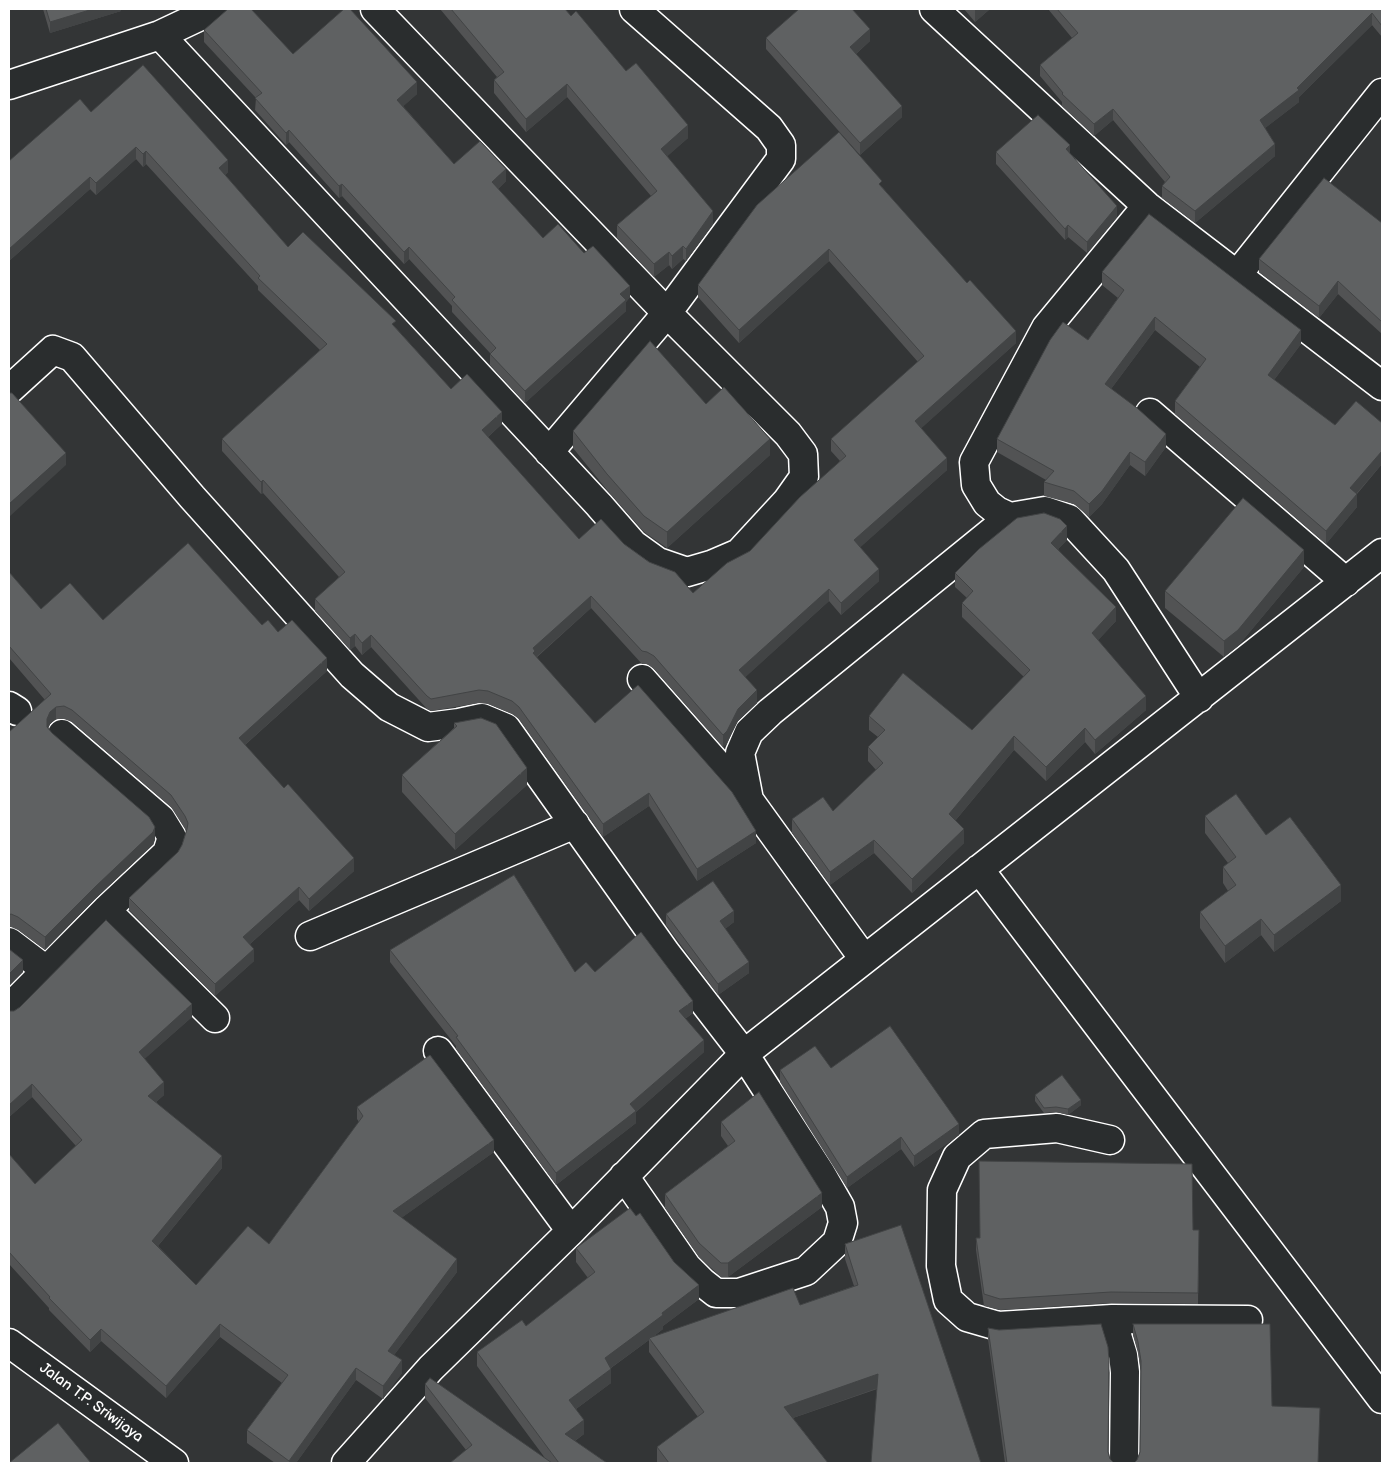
<!DOCTYPE html>
<style>
body{margin:0}
#map{position:relative;width:1391px;height:1472px;overflow:hidden;background:#333536;font-family:"Balsamiq Sans",sans-serif}
canvas{display:block}
.frame{position:absolute;inset:0;border:10px solid #fff;pointer-events:none}
</style>
<div id="map">
<canvas width="1391" height="1472"></canvas>
<div class="frame"></div>
</div>
<script>
const c = document.querySelector('canvas').getContext('2d');
c.lineJoin = 'round';
const toPath = rows => new Path2D(rows.map(r => 'M' + r).join(''));
function stroke(path, color, width, dash) { c.strokeStyle = color; c.lineWidth = width; c.lineCap = dash ? 'butt' : 'round'; c.setLineDash(dash || []); c.stroke(path); }
function fillPath(path, color) { c.fillStyle = color; c.fill(path, 'evenodd'); }
function label(font, color, halo, rows, align = 'center') {
  c.font = font + ' "Balsamiq Sans",sans-serif'; c.lineWidth = 5; c.setLineDash([]); c.textBaseline = 'middle'; c.strokeStyle = halo; c.fillStyle = color; for (const [text, x, y, turn = 0] of rows) {
    c.save(); c.translate(x, y); c.rotate((+turn || 0) * Math.PI / 180); c.textAlign = isNaN(turn) ? turn : align; if (halo) c.strokeText(text, 0, 0); c.fillText(text, 0, 0); c.restore();
  }
}
const minor = toPath([
 [934,9,1147,206,1382,386],
 [160,35,599,505,633,544,658,562,687,572,711,565,739,553,787,501,804,477,803,454,788,434,667,313,375,9],
 [9,85,160,35,215,9],
 [1237,275,1382,93],
 [9,390,53,350,72,357,192,497,352,675,389,707,428,727,459,723,482,718,506,728,666,953,744,1054,820,1172,840,1207,843,1223,837,1242,806,1271,739,1293,716,1293,702,1282,687,1267,624,1176],
 [1150,413,1346,582],
 [549,452,667,313,781,159,781,145,769,128,634,9],
 [1010,517,997,511,987,503,976,485,974,462,1046,328,1147,206],
 [642,679,748,799],
 [9,706,17,711],
 [979,869,1382,1399],
 [106,910,215,1018],
 [310,936,575,824],
 [9,942,46,970],
 [864,959,749,800,740,753,749,732,770,712,1010,517,1045,511,1069,519,1116,570,1199,698],
 [9,1008,106,910,167,853,172,837,161,819,62,734],
 [438,1051,571,1231],
 [1110,1140,1057,1128,984,1134,957,1157,942,1190,941,1266,948,1300,967,1317,998,1326,1112,1319,1123,1355,1125,1372,1124,1463],
 [1112,1319,1248,1320],
 [346,1463,431,1368,571,1231,744,1054,1382,553]
]);
const major = toPath([
 [9,1343,174,1463]
]);
stroke(minor, '#fff', 31);
stroke(major, '#fff', 31);
stroke(minor, '#2a2d2e', 28);
stroke(major, '#2a2d2e', 28);
fillPath(toPath([
 [43,9,121,9,121,11,50,33],
 [440,9,565,9,571,16,626,71,688,138,667,156,713,224,686,261,683,259,672,269,669,265,654,277,617,238,617,225,651,196,567,97,526,132,494,93,494,80,497,77],
 [964,9,990,9,975,22],
 [1048,9,1382,9,1382,37,1372,25,1299,97,1299,102,1265,128,1275,156,1195,223,1162,198,1162,186,1165,182,1113,120,1094,136,1062,106,1062,102,1040,76,1040,65,1072,38],
 [204,30,293,54,417,94,403,106,454,164,506,181,498,189,543,238,584,253,630,297,626,302,626,311,525,403,490,365,490,353,452,312,452,306,409,259,404,264,342,196,339,198,289,142,286,145,255,110,256,98,204,42],
 [766,38,870,41,856,54,902,117,860,155,766,49],
 [91,112,228,172,225,175,288,247,396,328,451,389,502,424,488,437,579,539,624,544,693,593,750,551,840,461,831,451,831,439,918,362,829,261,739,343,698,297,698,285,882,187,1016,343,921,428,947,470,860,547,879,581,841,615,829,601,745,677,757,703,738,721,727,743,723,747,654,669,647,664,642,664,591,608,536,658,595,723,756,843,697,881,649,806,603,837,519,719,512,714,488,704,479,703,431,711,427,709,371,647,362,655,355,646,350,650,315,611,315,599,339,577,263,493,261,494,222,451,222,439,320,350,258,290,258,286,146,164,143,167,136,159,96,195,90,189,9,261,9,161],
 [996,152,1070,154,1117,217,1087,253,1068,237,1065,240,996,164],
 [1382,223,1382,334,1338,294,1319,318,1259,272,1259,259],
 [1102,272,1301,344,1274,380,1335,425,1382,423,1382,464,1357,494,1357,507,1326,544,1175,414,1175,401,1200,367,1155,330,1111,389,1166,447,1145,476,1130,465,1102,504,1089,517,1074,504,1044,496,1044,482,1046,480,997,452,997,439,1088,340,1118,298,1102,285],
 [706,404,770,455,667,548,644,532,607,490,573,448,573,431],
 [1067,540,1058,549,1116,621,1098,640,1146,710,1095,754,1085,742,1046,781,1014,750,955,821,964,843,912,893,874,853,830,885,792,833,792,819,833,811,876,770,868,761,868,747,878,737,869,730,869,716,972,730,1024,677,962,617,962,603,967,598,955,587,955,573],
 [1304,567,1238,646,1224,657,1165,608,1165,591],
 [9,572,41,609,103,620,262,625,278,632,327,671,245,745,354,871,309,911,299,900,250,944,254,961,215,996,129,910,129,898,178,852,182,845,186,832,185,829,171,807,72,722,64,719,56,719,50,724,48,728,52,733,155,839,153,844,95,899,45,950,18,930,11,927,9,927,9,732,45,700,9,658],
 [454,723,527,785,455,850,402,792,402,775,454,728],
 [1205,816,1266,835,1341,901,1274,952,1261,935,1225,963,1200,928,1200,912,1228,891,1223,883,1223,867,1228,863,1205,833],
 [666,914,734,922,725,929,749,973,718,995,666,925],
 [390,950,575,972,595,972,693,1013,685,1019,704,1052,636,1112,636,1123,556,1185,456,1049,456,1046,390,962],
 [9,1011,192,1017,144,1059,164,1095,156,1102,222,1168,158,1246,196,1285,269,1244,359,1122,357,1119,357,1107,494,1152,401,1218,457,1272,394,1355,402,1373,387,1393,383,1399,356,1380,296,1463,275,1463,247,1443,247,1430,282,1383,220,1337,166,1398,101,1341,90,1352,49,1310,49,1308,9,1264,9,1154,35,1184,76,1146,32,1097,9,1117],
 [831,1068,959,1135,914,1167,901,1149,847,1188,780,1082,780,1070],
 [1035,1095,1081,1105,1068,1115,1056,1112,1044,1113,1035,1101],
 [721,1122,822,1207,728,1277,721,1277,699,1257,665,1208,665,1194,728,1146,721,1136],
 [901,1225,877,1389,793,1418,828,1463,658,1463,657,1462,657,1447,698,1417,649,1352,649,1340,611,1368,611,1383,576,1409,584,1434,575,1441,607,1463,450,1463,466,1450,425,1398,425,1384,545,1458,477,1366,477,1352,526,1326,588,1278,576,1262,576,1248,699,1299,663,1326,663,1329,654,1336,800,1305,854,1286,845,1259,845,1244],
 [1193,1230,1199,1230,1198,1304,1111,1303,1000,1310,984,1306,976,1250,976,1238],
 [1133,1324,1272,1406,1320,1419,1137,1460,1140,1452,1141,1371,1138,1353,1133,1335],
 [988,1328,1109,1453,1110,1459,1114,1463,1005,1463,988,1339]
]), '#525354');
fillPath(toPath([
 [93,9,121,9,121,11,50,33,50,22],
 [977,9,990,9,975,22,975,10],
 [1372,13,1372,25,1299,97,1299,102,1260,132,1260,120,1297,88],
 [870,29,870,41,850,59,850,47],
 [417,82,417,94,397,112,397,100],
 [567,84,567,97,526,132,526,119],
 [902,106,902,117,860,155,860,143],
 [1113,109,1113,120,1094,136,1094,124],
 [688,125,688,138,661,162,661,149],
 [289,130,289,142,286,145,286,133],
 [1275,144,1275,156,1195,223,1195,211],
 [1070,145,1070,156,1066,149],
 [136,147,136,159,96,195,96,183],
 [146,151,146,164,143,167,143,154],
 [228,160,228,172,219,180,219,168],
 [506,169,506,181,492,194,492,182],
 [90,177,90,189,9,261,9,249],
 [342,184,342,196,339,198,339,186],
 [1117,206,1117,217,1087,253,1087,242],
 [713,211,713,224,686,261,686,249],
 [1068,225,1068,237,1065,240,1065,229],
 [683,246,683,259,672,269,672,256],
 [409,247,409,259,404,264,404,252],
 [829,249,829,261,739,343,739,330],
 [669,252,669,265,654,277,654,264],
 [1338,281,1338,294,1319,318,1319,306],
 [630,286,630,297,626,302,626,311,525,403,525,391,620,294],
 [1155,317,1155,330,1105,397,1105,384],
 [1301,330,1301,344,1268,388,1268,375],
 [1016,331,1016,343,915,434,915,421],
 [502,412,502,424,482,442,482,430],
 [1166,434,1166,447,1145,476,1145,462],
 [770,439,770,455,667,548,667,532],
 [1382,451,1382,464,1350,501,1350,488],
 [1130,452,1130,465,1102,504,1089,517,1089,504],
 [66,453,66,465,9,517,9,504],
 [947,458,947,470,854,553,854,540],
 [263,480,263,493,261,494,261,482],
 [1357,494,1357,507,1326,544,1326,531],
 [1067,526,1067,540,1051,556,1051,543],
 [1304,550,1304,567,1238,646,1224,657,1224,641],
 [879,569,879,581,841,615,841,603],
 [829,589,829,601,739,683,739,670],
 [591,596,591,608,535,658,533,666,533,648],
 [1116,607,1116,621,1092,647,1092,633],
 [355,634,355,646,350,650,350,638],
 [371,635,371,647,362,655,362,643],
 [327,658,327,671,239,750,239,738],
 [757,690,757,703,738,721,727,743,723,747,723,735,738,709],
 [1146,696,1146,710,1095,754,1095,740],
 [56,707,56,719,50,724,47,732,47,719,50,712],
 [1085,728,1085,742,1046,781,1046,767],
 [1014,736,1014,750,949,828,949,814],
 [527,768,527,785,455,850,455,834],
 [649,793,649,806,603,837,603,824],
 [155,827,155,839,153,844,95,899,45,950,45,937],
 [964,829,964,843,912,893,912,879],
 [756,831,756,843,697,881,697,869],
 [874,840,874,853,830,885,830,872],
 [354,858,354,871,309,911,309,899],
 [1341,885,1341,901,1274,952,1274,935],
 [299,887,299,900,243,950,243,937],
 [734,911,734,922,720,933,720,921],
 [1261,919,1261,935,1225,963,1225,946],
 [254,949,254,961,215,996,215,984],
 [23,960,23,972,9,986,9,974],
 [749,962,749,973,718,995,718,984],
 [693,1001,693,1013,679,1023,679,1011],
 [192,1004,192,1017,139,1064,139,1052],
 [704,1040,704,1052,636,1112,636,1123,556,1185,556,1173,630,1104],
 [164,1082,164,1095,148,1109,148,1096],
 [32,1084,32,1097,9,1117,9,1105],
 [1081,1100,1081,1105,1068,1115,1068,1109],
 [959,1124,959,1135,914,1167,914,1156],
 [901,1137,901,1149,847,1188,847,1177],
 [494,1140,494,1152,393,1224,393,1211],
 [222,1156,222,1168,152,1253,152,1241],
 [822,1193,822,1207,728,1277,728,1263],
 [457,1259,457,1272,388,1363,388,1351],
 [699,1285,699,1299,663,1326,663,1329,650,1339,649,1338,649,1340,605,1372,605,1358,662,1313],
 [220,1324,220,1337,166,1398,166,1386],
 [101,1329,101,1341,90,1352,90,1340],
 [402,1360,402,1373,387,1393,383,1399,383,1386],
 [356,1368,356,1380,296,1463,289,1463,289,1461],
 [611,1369,611,1383,569,1414,569,1400],
 [878,1374,878,1388,784,1421,784,1407],
 [584,1420,584,1434,565,1448,565,1434]
]), '#424445');
const building = toPath([
 [46,9,93,9,50,22,46,9],
 [228,9,251,9,293,54,344,9,350,9,417,82,397,100,454,164,480,141,506,169,492,182,543,238,558,224,584,253,593,246,630,286,620,294,626,300,525,391,490,354,496,348,452,300,455,297,409,247,404,252,342,184,339,186,289,130,286,133,255,98,262,93,204,30,228,9],
 [451,9,565,9,571,16,576,11,626,71,636,63,688,125,661,149,713,211,686,249,683,246,672,256,669,252,654,264,617,225,657,191,567,84,526,119,494,80,504,72,451,9],
 [799,9,852,9,870,29,850,47,902,106,860,143,766,38,799,9],
 [1057,9,1382,9,1382,26,1372,13,1297,88,1299,90,1260,120,1275,144,1195,211,1162,186,1170,177,1113,109,1094,124,1062,94,1063,93,1040,65,1078,33,1057,9],
 [143,65,228,160,219,168,288,247,303,232,396,321,392,324,451,389,467,374,502,412,482,430,579,539,601,519,624,544,649,562,675,572,693,593,727,563,750,551,800,497,846,456,831,439,924,356,829,249,739,330,698,285,757,205,839,132,882,181,879,184,967,283,970,280,1016,331,915,421,947,458,854,540,879,569,841,603,829,589,739,670,757,690,738,709,727,731,723,735,654,656,647,652,642,651,591,596,533,648,535,651,533,653,595,723,638,685,732,792,756,831,697,869,649,793,603,824,519,707,512,701,488,691,479,690,431,699,427,696,371,635,362,643,355,634,350,638,315,599,345,572,263,480,261,482,222,439,327,344,258,278,260,276,146,151,143,154,136,147,96,183,90,177,9,249,9,161,80,99,91,112,143,65],
 [1038,115,1070,145,1066,149,1117,206,1087,242,1068,225,1065,229,996,152,1038,115],
 [1324,178,1382,223,1382,322,1338,281,1319,306,1259,259,1324,178],
 [1149,214,1301,330,1268,375,1335,425,1356,401,1382,423,1382,451,1350,488,1357,494,1326,531,1175,401,1206,359,1155,317,1105,384,1137,408,1166,434,1145,462,1130,452,1102,491,1089,504,1074,491,1044,482,1054,471,997,439,1050,340,1063,322,1088,340,1124,290,1102,272,1149,214],
 [650,341,706,404,724,387,770,439,667,532,644,516,607,474,573,431,650,341],
 [9,393,12,393,66,453,9,504,9,393],
 [1243,498,1304,550,1238,630,1224,641,1165,591,1243,498],
 [1044,513,1060,519,1067,526,1051,543,1116,607,1092,633,1146,696,1095,740,1085,728,1046,767,1014,736,949,814,964,829,912,879,874,840,830,872,792,819,823,797,833,811,883,763,868,747,885,730,869,716,903,673,972,730,1030,670,962,603,973,591,955,573,979,549,1017,518,1044,513],
 [188,543,262,625,268,620,278,632,292,620,327,658,239,738,284,788,288,784,354,858,309,899,299,887,243,937,254,949,215,984,129,898,178,852,182,845,187,829,188,823,185,816,171,795,72,710,64,706,56,707,50,712,47,719,47,727,52,733,149,817,155,827,153,832,95,887,45,937,18,917,11,914,9,915,9,732,51,694,9,646,9,572,41,609,70,583,103,620,188,543],
 [481,718,496,724,527,768,455,834,402,775,457,726,454,723,481,718],
 [1236,794,1266,835,1290,817,1341,885,1274,935,1261,919,1225,946,1200,912,1236,885,1223,867,1236,857,1205,816,1236,794],
 [514,875,575,972,586,962,595,972,641,932,693,1001,679,1011,704,1040,630,1104,636,1111,556,1173,456,1037,458,1036,390,950,514,875],
 [713,881,734,911,720,921,749,962,718,984,666,914,713,881],
 [106,920,192,1004,139,1052,164,1082,148,1096,222,1156,152,1241,196,1285,248,1226,269,1244,363,1116,357,1107,430,1055,494,1140,393,1211,457,1259,388,1351,402,1360,387,1381,383,1386,356,1368,289,1461,247,1430,288,1375,220,1324,166,1386,101,1329,90,1340,49,1298,50,1297,9,1252,9,1154,35,1184,82,1140,32,1084,9,1105,9,1065,10,1064,9,1063,9,1011,14,1011,20,1007,106,920],
 [9,949,23,960,9,974,9,949],
 [890,1026,959,1124,914,1156,901,1137,847,1177,780,1070,815,1046,831,1068,890,1026],
 [1062,1075,1081,1100,1068,1109,1056,1107,1044,1108,1035,1095,1062,1075],
 [759,1092,822,1193,728,1263,721,1263,699,1243,665,1194,735,1141,721,1122,759,1092],
 [979,1161,1192,1164,1193,1230,1199,1230,1198,1293,1111,1292,1000,1299,984,1294,976,1238,980,1238,979,1161],
 [630,1208,636,1216,640,1213,674,1262,699,1285,662,1313,663,1315,605,1358,611,1369,569,1400,584,1420,565,1434,607,1463,559,1463,477,1352,522,1320,526,1326,595,1272,576,1248,630,1208],
 [901,1225,981,1463,871,1463,878,1374,784,1407,828,1463,669,1463,657,1447,704,1412,649,1338,793,1288,800,1305,858,1285,845,1244,901,1225],
 [1101,1324,1108,1347,1109,1362,1108,1452,1110,1459,1114,1463,1007,1463,988,1328,999,1330,1101,1324],
 [1133,1324,1270,1324,1272,1406,1320,1408,1318,1463,1134,1463,1137,1460,1140,1452,1141,1361,1138,1342,1133,1324],
 [430,1378,552,1463,450,1463,472,1445,425,1384,430,1378],
 [58,1423,91,1463,9,1463,58,1423]
]);
fillPath(building, '#5f6162');
stroke(building, '#424445', 1);
label('15px', '#fff', '#2a2d2e', [
 ["Jalan T.P. Sriwijaya",91,1403,36]
]);
</script>
